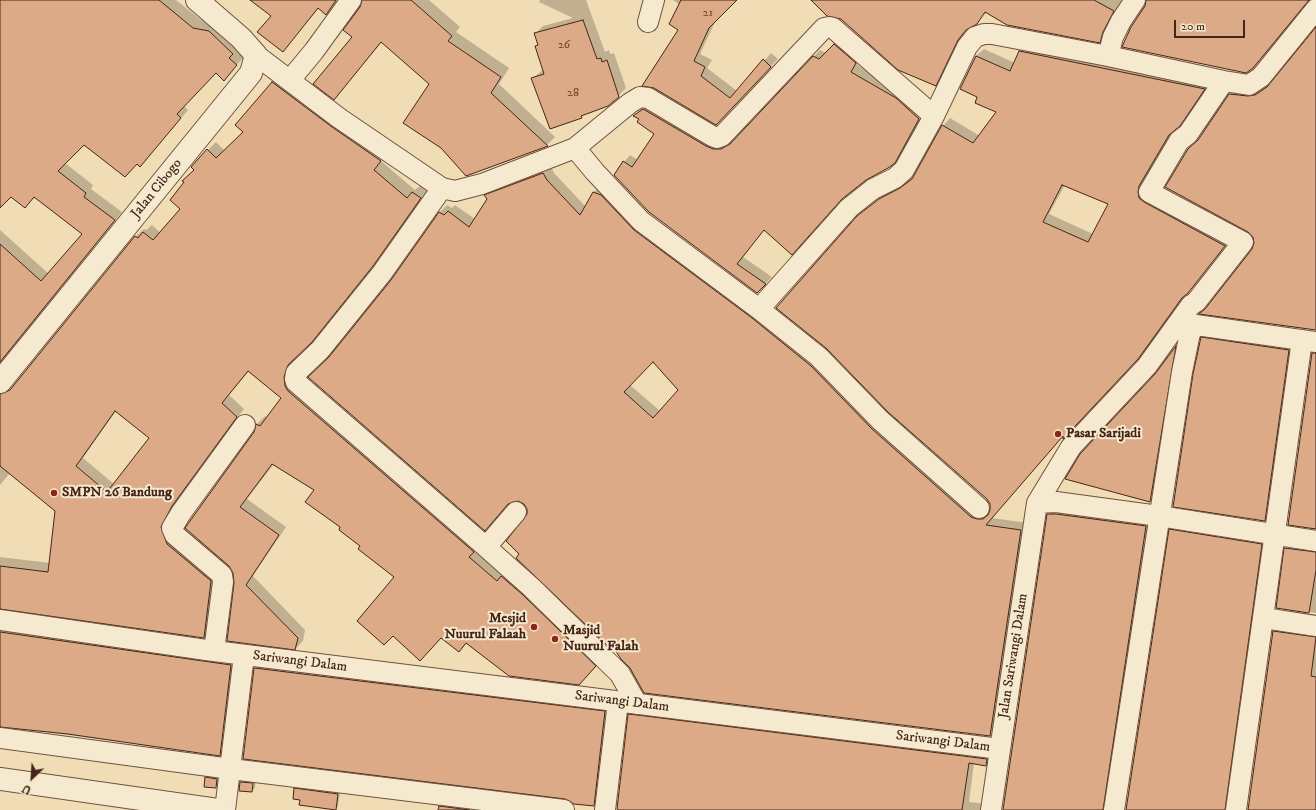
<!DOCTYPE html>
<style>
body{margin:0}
#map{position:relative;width:1316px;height:810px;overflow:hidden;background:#f0ddb5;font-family:"IM FELL DW Pica",serif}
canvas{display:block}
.north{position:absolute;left:12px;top:758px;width:40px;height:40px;-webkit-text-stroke:3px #f5e9cf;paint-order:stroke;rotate:205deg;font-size:11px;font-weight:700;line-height:16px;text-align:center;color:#452517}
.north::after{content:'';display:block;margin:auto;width:14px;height:18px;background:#452517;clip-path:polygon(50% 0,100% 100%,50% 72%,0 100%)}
.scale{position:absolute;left:1174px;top:20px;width:71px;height:18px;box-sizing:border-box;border:2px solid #452517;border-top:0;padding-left:5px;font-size:12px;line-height:14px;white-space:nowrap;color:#452517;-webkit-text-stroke:3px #f5e9cf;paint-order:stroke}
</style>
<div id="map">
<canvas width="1316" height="810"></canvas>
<div class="north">U</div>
<div class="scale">20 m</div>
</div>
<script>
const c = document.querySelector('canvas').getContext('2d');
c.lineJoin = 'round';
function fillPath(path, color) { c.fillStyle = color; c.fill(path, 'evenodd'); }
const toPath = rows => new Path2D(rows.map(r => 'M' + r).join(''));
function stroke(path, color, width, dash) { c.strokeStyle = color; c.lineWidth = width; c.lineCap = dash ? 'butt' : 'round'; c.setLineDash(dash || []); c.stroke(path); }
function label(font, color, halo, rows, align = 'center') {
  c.font = font + ' "IM FELL DW Pica",serif'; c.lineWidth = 4; c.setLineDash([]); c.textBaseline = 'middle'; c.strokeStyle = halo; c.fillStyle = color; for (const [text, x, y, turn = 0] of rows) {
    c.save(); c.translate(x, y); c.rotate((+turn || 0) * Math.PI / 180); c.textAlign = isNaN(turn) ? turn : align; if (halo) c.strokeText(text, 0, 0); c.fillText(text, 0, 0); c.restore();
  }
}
fillPath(toPath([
 [0,0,176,0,201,20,216,24,240,46,236,50,244,57,224,79,216,72,184,106,188,110,147,158,137,163,84,143,65,163,93,185,91,189,122,212,0,364,0,230,49,274,84,234,35,197,25,207,11,196,0,207],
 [252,0,338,0,326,14,319,8,283,50,273,16],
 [363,0,429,0,460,27,456,32,509,68,499,84,555,137,547,145,431,84,382,42,334,99,353,37,345,30],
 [540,0,586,0,605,52,609,50,610,54,614,53,626,88,618,96,586,113,581,117,533,78,544,69,536,46,538,44,535,34,543,26,573,18,539,2],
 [673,0,736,0,716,20,700,54,712,60,707,68,737,91,771,53,778,59,716,124,680,29,680,5],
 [812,0,1123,0,1106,34,1099,42,987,12,982,18,988,8,979,20,980,20,965,32,942,78,935,85],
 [1147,0,1309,0,1253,68,1132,27],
 [1316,29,1316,329,1207,307,1253,250,1255,243,1254,236,1200,138,1230,94,1237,87,1255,90,1263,88,1275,80],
 [841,38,861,56,857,65,902,92,925,112,901,155,894,162,764,229,743,257,772,277,757,292,624,162,630,155,638,160,656,133,634,115,651,103,729,143,737,138,820,50,826,53],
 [1027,44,1211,82,1186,118,1175,129,1146,178,1232,238,1195,285,1186,294,1145,350,1065,434,992,518,1028,523,997,728,990,735,631,668,613,645,520,554,528,515,528,508,524,503,331,357,392,281,440,212,447,205,452,208,455,205,475,219,488,199,485,195,492,189,551,166,554,173,586,207,594,192,601,185,759,311,984,512,990,512,991,504,858,217,887,192,914,177,943,126,950,118,980,136,997,111,978,97,961,89,976,56,984,49,1015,63,1020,51],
 [1065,185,1109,203,1093,234,1049,214],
 [653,360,680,390,660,411,630,385],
 [280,74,388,152,381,161,415,190,421,185,428,190,380,257,319,333,295,357,291,369,603,658,587,676,467,643,459,651,396,576,342,527,315,490,274,464,247,499,286,527,253,576,305,630,303,641,295,649,235,583,234,573,230,566,186,528,255,432,257,424,265,416,267,418,282,397,249,371,229,395,244,409,179,497,168,518,219,573,212,629,204,637,0,608,0,557,50,563,56,511,10,473,0,485,0,413,8,392,136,236,144,229,146,230,152,225,161,233,182,209,195,170,208,150,216,142,225,151,244,132,236,125],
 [116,411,151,438,114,484,83,458],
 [1209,331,1295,343,1271,513,1265,520,1202,338],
 [1183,340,1158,493,1150,501,1176,348,1174,350],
 [1055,508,1153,519,1113,810,1004,810,1048,514],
 [1177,523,1268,538,1234,810,1127,810,1170,530],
 [1292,541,1316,544,1316,613,1277,607,1285,548],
 [0,621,239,657,227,747,220,755,0,726],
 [1280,625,1316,630,1316,810,1249,810,1274,631],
 [262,661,612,704,601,798,593,805,566,798,244,758,255,668],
 [636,708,993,753,992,758,986,765,974,763,969,802,986,804,989,810,618,810,629,715],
 [209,774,220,776,219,784,216,787,206,778],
 [244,779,256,780,255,788,252,791,241,782],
 [299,786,340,791,338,806,335,809,301,799,295,789],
 [443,803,469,807,469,810,439,810]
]), '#0003');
const building = toPath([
 [0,0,159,0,193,28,209,31,233,54,229,58,237,65,224,81,216,73,177,114,181,118,140,167,137,164,125,177,84,145,58,171,86,193,84,197,115,220,0,362,0,244,41,281,82,234,34,197,25,208,11,197,0,208,0,0],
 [250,0,336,0,326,15,318,8,283,52,257,32,271,16,250,0],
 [362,0,411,0,452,36,448,41,501,77,491,93,548,146,466,176,441,148,403,123,429,84,381,42,334,100,313,84,352,37,343,30,360,7,362,0],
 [681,0,737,0,709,28,694,61,705,67,701,76,730,98,763,59,771,67,716,125,654,88,642,86,678,30,669,24,681,0],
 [811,0,1094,0,1114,11,1103,32,1100,43,1007,25,985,12,977,24,966,30,958,40,936,86,898,70,841,19,827,16,811,0],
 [1146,0,1309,0,1253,68,1246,73,1122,47,1131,27,1145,6,1146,0],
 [583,20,597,59,601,58,602,62,607,60,619,97,608,106,581,116,582,118,550,129,531,78,544,74,535,46,538,45,534,33,583,20],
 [1316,27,1316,330,1199,314,1205,309,1252,249,1254,243,1253,237,1248,232,1165,187,1188,149,1198,140,1229,94,1248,96,1255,95,1267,87,1316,27],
 [834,44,856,63,851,72,896,98,919,119,895,163,888,168,866,180,842,199,792,255,764,230,737,264,766,284,757,293,649,212,614,175,623,161,632,167,654,134,637,122,639,119,633,116,643,109,706,146,713,149,721,149,730,144,813,56,819,59,834,44],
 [1019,51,1205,89,1180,126,1169,135,1139,186,1138,192,1139,198,1144,202,1225,246,1188,293,1182,298,1138,359,1063,439,1063,436,986,525,1021,530,990,736,644,693,630,668,621,659,613,647,611,649,516,558,519,554,506,541,527,514,527,509,524,504,518,501,508,504,485,531,308,377,329,357,391,280,439,212,444,215,448,211,469,227,487,199,484,195,543,173,547,180,580,215,593,192,601,195,634,230,752,318,811,366,872,429,971,517,977,519,983,519,988,515,990,510,990,504,987,499,888,412,826,348,776,308,857,216,879,199,900,188,912,179,942,125,973,143,996,112,975,103,977,97,960,89,976,56,1010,71,1019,51],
 [1062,185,1108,204,1088,242,1043,222,1062,185],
 [653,362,678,390,653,418,624,392,653,362],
 [272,82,332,127,381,161,374,170,407,198,412,192,421,198,373,266,312,342,288,365,284,377,285,386,288,391,474,552,469,557,497,581,501,576,523,595,596,666,579,685,509,676,466,643,459,652,441,638,420,661,393,636,384,645,357,621,394,577,358,549,360,546,339,530,340,527,305,502,314,490,272,464,240,507,279,535,246,585,298,638,295,650,227,641,234,583,233,573,229,566,185,528,254,432,256,424,260,426,281,398,248,371,222,403,237,417,172,506,161,527,167,544,211,581,204,638,0,609,0,566,48,572,55,511,0,466,0,394,10,390,135,236,138,238,143,232,153,240,180,209,170,200,184,182,182,181,194,170,191,167,207,149,216,158,243,132,235,125,272,82],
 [115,411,149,438,107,492,76,466,115,411],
 [1201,337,1289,350,1265,521,1173,507,1193,374,1201,337],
 [1176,346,1150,502,1065,479,1080,454,1155,374,1176,346],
 [1312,353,1316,353,1316,529,1288,525,1312,353],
 [1047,514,1056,514,1146,526,1103,810,1003,810,1047,514],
 [1169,529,1262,544,1225,810,1126,810,1169,529],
 [1284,548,1316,552,1316,570,1309,613,1276,608,1284,548],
 [1273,631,1316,637,1311,676,1316,677,1316,810,1248,810,1273,631],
 [0,632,231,665,220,756,68,734,0,727,0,632],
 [254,668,605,711,594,806,574,804,565,799,243,759,254,668],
 [628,714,637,715,987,759,986,766,969,763,962,810,619,810,617,809,628,714],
 [205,777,217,779,216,788,204,787,205,777],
 [240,782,253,783,252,792,239,791,240,782],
 [294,788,338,794,336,810,299,805,300,800,293,799,294,788],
 [439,806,470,810,438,810,439,806]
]);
fillPath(building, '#ddaa87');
stroke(building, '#452517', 1);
const minor = toPath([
 [648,22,654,0],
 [256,55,339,118,442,188,455,191,482,184,575,148,630,103,640,97,648,98,712,136,717,138,722,136,824,28,829,27,833,28,934,116],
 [1108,56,1113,37,1121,21,1135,0],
 [290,80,314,51,351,0],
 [575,148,595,172,641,221,759,309,819,357,880,420,979,508],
 [442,188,382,273,320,350,296,373,295,379,296,382,486,547],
 [759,309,849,208,873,189,895,178,904,170,934,116,967,47,975,37,984,34,992,34,1108,56,1224,81,1249,85,1261,77,1316,9],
 [1037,503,1056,502,1159,516,1316,541],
 [516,512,486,547,531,587,620,674,637,704],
 [1264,618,1316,626],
 [0,620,206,650,1000,749],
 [214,651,223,582,222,575,175,535,172,528,181,513,245,425],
 [0,738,231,769,564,810],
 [225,810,244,655],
 [605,810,618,702],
 [991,810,1037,503,1071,447,1147,366,1191,305,1196,302,1243,242,1149,192,1179,141,1188,134,1224,81],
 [1114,810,1182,372,1190,333,1196,325,1316,342],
 [1236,810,1302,340]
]);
const tertiary = toPath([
 [0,382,251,73,256,55,241,38,197,0],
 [0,779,218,810]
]);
stroke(minor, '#70533e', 22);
stroke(tertiary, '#70533e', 24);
stroke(minor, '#f5e9cf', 20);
stroke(tertiary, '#f5e9cf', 22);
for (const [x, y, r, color] of [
 [1058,434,4,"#8f2418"],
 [54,493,4,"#8f2418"],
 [534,627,4,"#8f2418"],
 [555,639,4,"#8f2418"]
]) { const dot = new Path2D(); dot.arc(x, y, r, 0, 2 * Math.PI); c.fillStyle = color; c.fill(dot); stroke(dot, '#f5e9cf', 1.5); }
label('12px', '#6b4633', null, [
 ["21",708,14],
 ["26",564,46],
 ["28",573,94]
]);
label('14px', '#452517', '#f5e9cf', [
 ["Jalan Cibogo",157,189,-51],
 ["Jalan Sariwangi Dalam",1014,656,-81],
 ["Sariwangi Dalam",300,662,7],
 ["Sariwangi Dalam",622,702,7],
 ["Sariwangi Dalam",943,742,7]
]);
label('bold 14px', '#452517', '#f5e9cf', [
 ["Pasar Sarijadi",1066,434],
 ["SMPN 26 Bandung",62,493],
 ["Mesjid",526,619,"right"],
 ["Nuurul Falaah",526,635,"right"],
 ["Masjid",563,631],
 ["Nuurul Falah",563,647]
], 'left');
</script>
